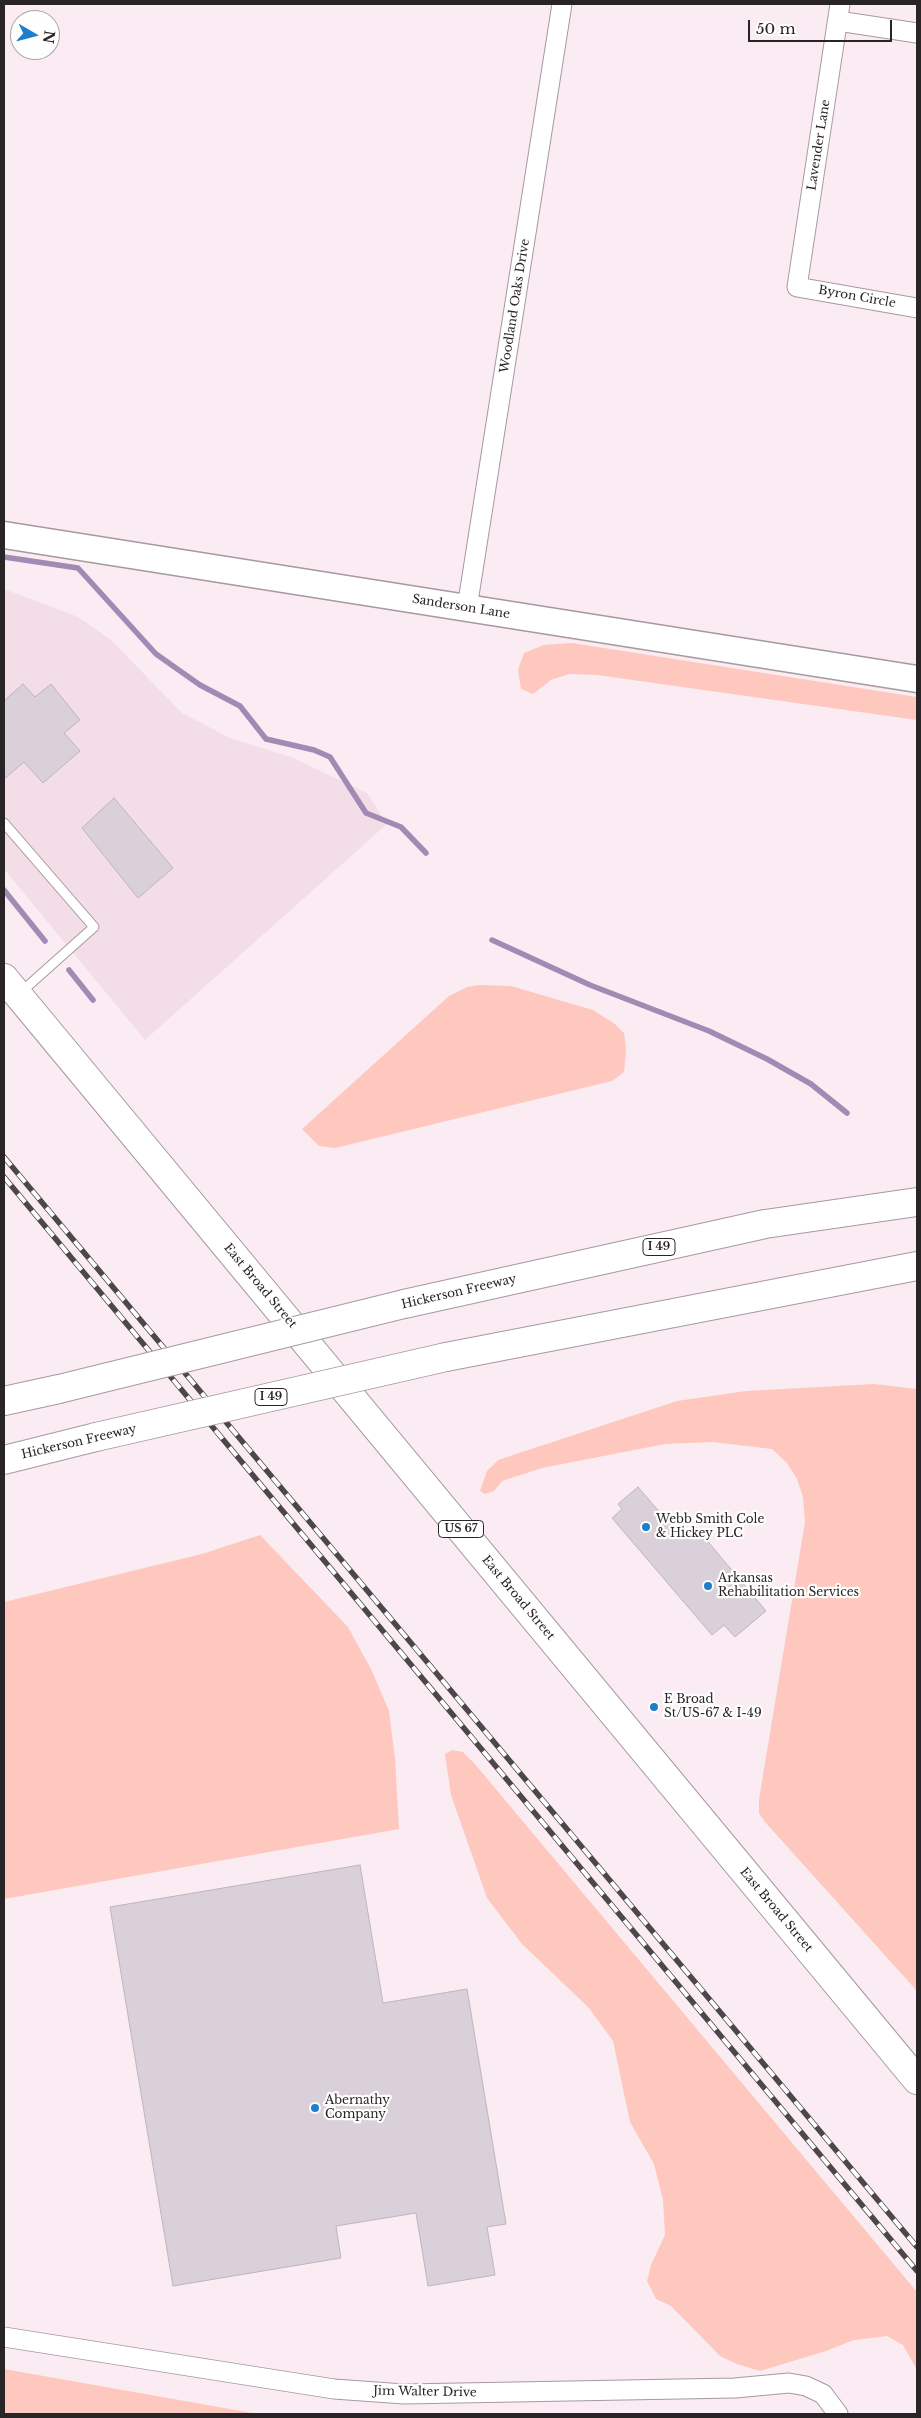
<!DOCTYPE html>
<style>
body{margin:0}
#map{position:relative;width:921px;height:2418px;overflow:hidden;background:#faecf2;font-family:"Libre Baskerville",serif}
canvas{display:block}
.frame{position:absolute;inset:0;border:5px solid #292426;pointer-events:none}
.north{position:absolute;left:10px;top:10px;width:50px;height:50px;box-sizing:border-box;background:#fefefe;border:1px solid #a9a7a8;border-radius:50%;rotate:98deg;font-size:14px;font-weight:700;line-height:20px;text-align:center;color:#292426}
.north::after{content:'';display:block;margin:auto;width:18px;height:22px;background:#1d7eca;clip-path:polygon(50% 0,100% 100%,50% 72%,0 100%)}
.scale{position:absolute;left:748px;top:20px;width:144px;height:22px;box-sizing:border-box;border:2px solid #292426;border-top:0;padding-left:6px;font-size:15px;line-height:18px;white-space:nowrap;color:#292426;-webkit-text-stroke:4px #fefefe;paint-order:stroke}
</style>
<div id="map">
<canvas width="921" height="2418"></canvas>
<div class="frame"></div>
<div class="north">N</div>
<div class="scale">50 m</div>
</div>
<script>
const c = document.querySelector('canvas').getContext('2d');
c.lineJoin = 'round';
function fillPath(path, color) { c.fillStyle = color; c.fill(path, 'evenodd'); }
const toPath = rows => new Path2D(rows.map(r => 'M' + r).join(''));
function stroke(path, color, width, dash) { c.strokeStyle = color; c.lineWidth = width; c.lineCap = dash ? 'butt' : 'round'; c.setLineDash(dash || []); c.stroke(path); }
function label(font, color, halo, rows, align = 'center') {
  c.font = font + ' "Libre Baskerville",serif'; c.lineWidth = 4.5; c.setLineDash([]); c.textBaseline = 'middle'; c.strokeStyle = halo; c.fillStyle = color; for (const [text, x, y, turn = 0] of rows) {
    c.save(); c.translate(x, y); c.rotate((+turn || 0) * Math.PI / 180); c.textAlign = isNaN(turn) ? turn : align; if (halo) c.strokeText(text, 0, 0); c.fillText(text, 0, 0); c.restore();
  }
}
fillPath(toPath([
 [4,589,78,617,111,640,182,713,230,738,291,757,367,793,387,824,145,1040,4,869]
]), '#f3dde6');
fillPath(toPath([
 [572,643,917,697,917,720,597,675,569,674,551,680,533,694,521,689,518,670,524,653,544,645],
 [480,985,511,986,593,1010,615,1024,624,1033,626,1050,624,1072,612,1081,335,1148,319,1146,302,1129,449,996,467,987],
 [874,1384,917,1389,917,1991,765,1822,759,1813,759,1799,805,1522,803,1497,797,1479,787,1463,772,1449,713,1442,665,1444,542,1468,502,1481,494,1491,485,1494,480,1491,487,1471,498,1460,677,1401,746,1391],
 [260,1535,348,1627,371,1669,389,1711,395,1758,399,1829,4,1899,4,1602,202,1554],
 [452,1750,463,1752,474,1763,917,2292,917,2370,903,2345,887,2336,854,2340,826,2351,760,2371,737,2364,720,2356,671,2306,656,2299,647,2281,651,2265,665,2235,663,2200,654,2164,630,2122,613,2041,589,2008,522,1944,487,1898,451,1795,445,1754],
 [4,2369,258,2414,4,2414]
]), '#fec8be');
stroke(toPath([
 [4,557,78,568,156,654,200,685,240,706,266,739,314,750,330,757,366,813,401,827,426,853],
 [4,890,45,941],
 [492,940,590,985,709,1031,767,1059,811,1084,847,1113],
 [69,970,93,1000]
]), '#a18bb4', 5.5);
const building = toPath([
 [23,684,35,697,51,684,80,720,64,733,80,751,43,783,24,762,4,779,4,701,23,684],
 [114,798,173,868,138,898,82,828,114,798],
 [638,1487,680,1536,694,1525,766,1611,735,1637,724,1625,712,1635,612,1518,622,1509,618,1504,638,1487],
 [360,1865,383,2003,467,1989,506,2224,487,2227,495,2275,428,2286,416,2213,336,2226,341,2258,173,2286,110,1907,360,1865]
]);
fillPath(building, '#dad0d9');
stroke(building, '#beb4bd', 1);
const lane = toPath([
 [4,823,94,927,20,993]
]);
const street = toPath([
 [840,4,797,287,917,308],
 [838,21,917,33],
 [467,608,562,4],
 [4,2337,334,2389,404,2394,735,2388,789,2383,806,2386,823,2394,838,2414]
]);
const secondary = toPath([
 [4,535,917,679]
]);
const primary = toPath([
 [4,978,917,2080]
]);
const highway = toPath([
 [404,1304,765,1224,917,1202],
 [446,1357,917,1266],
 [4,1401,59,1389],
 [4,1460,96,1437]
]);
stroke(lane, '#a69a9f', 11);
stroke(street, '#a69a9f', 21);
stroke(secondary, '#a69a9f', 29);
stroke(primary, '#a69a9f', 30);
stroke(highway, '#a69a9f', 30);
stroke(lane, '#fff', 9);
stroke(street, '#fff', 19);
stroke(secondary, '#fff', 26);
stroke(primary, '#fff', 28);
stroke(highway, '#fff', 28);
const rail = toPath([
 [4,1157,917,2247],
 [4,1177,917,2271]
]);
stroke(rail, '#4e474a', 5.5);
stroke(rail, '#fefefe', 4, [11]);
const highwayBridge = toPath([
 [59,1389,404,1304],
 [96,1437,446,1357]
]);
stroke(highwayBridge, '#a69a9f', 30, []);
stroke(highwayBridge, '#fff', 28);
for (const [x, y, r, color] of [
 [646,1527,5,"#1d7eca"],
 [708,1586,5,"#1d7eca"],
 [654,1707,5,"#1d7eca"],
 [315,2108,5,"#1d7eca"]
]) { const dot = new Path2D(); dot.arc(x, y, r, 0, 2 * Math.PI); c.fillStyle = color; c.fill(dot); stroke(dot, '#fefefe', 2); }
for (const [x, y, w] of [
 [659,1247,32],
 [271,1397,32],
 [461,1529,45]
]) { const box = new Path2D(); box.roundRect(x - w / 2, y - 8.5, w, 17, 4); c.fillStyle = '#fefefe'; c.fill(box); stroke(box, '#292426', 1); }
label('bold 11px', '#292426', null, [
 ["I 49",659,1247],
 ["I 49",271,1397],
 ["US 67",461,1529]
]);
label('12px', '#292426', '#fefefe', [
 ["Lavender Lane",819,145,-81],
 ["Byron Circle",857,297,10],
 ["Woodland Oaks Drive",515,306,-81],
 ["Sanderson Lane",461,607,9],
 ["East Broad Street",260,1286,50],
 ["Hickerson Freeway",459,1292,-13],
 ["Hickerson Freeway",79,1442,-13],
 ["East Broad Street",518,1598,50],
 ["East Broad Street",776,1910,50],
 ["Jim Walter Drive",425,2392,1]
]);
label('12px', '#292426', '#fefefe', [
 ["Webb Smith Cole",656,1520],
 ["& Hickey PLC",656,1534],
 ["Arkansas",718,1579],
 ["Rehabilitation Services",718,1593],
 ["E Broad",664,1700],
 ["St/US-67 & I-49",664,1714],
 ["Abernathy",325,2101],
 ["Company",325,2115]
], 'left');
</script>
